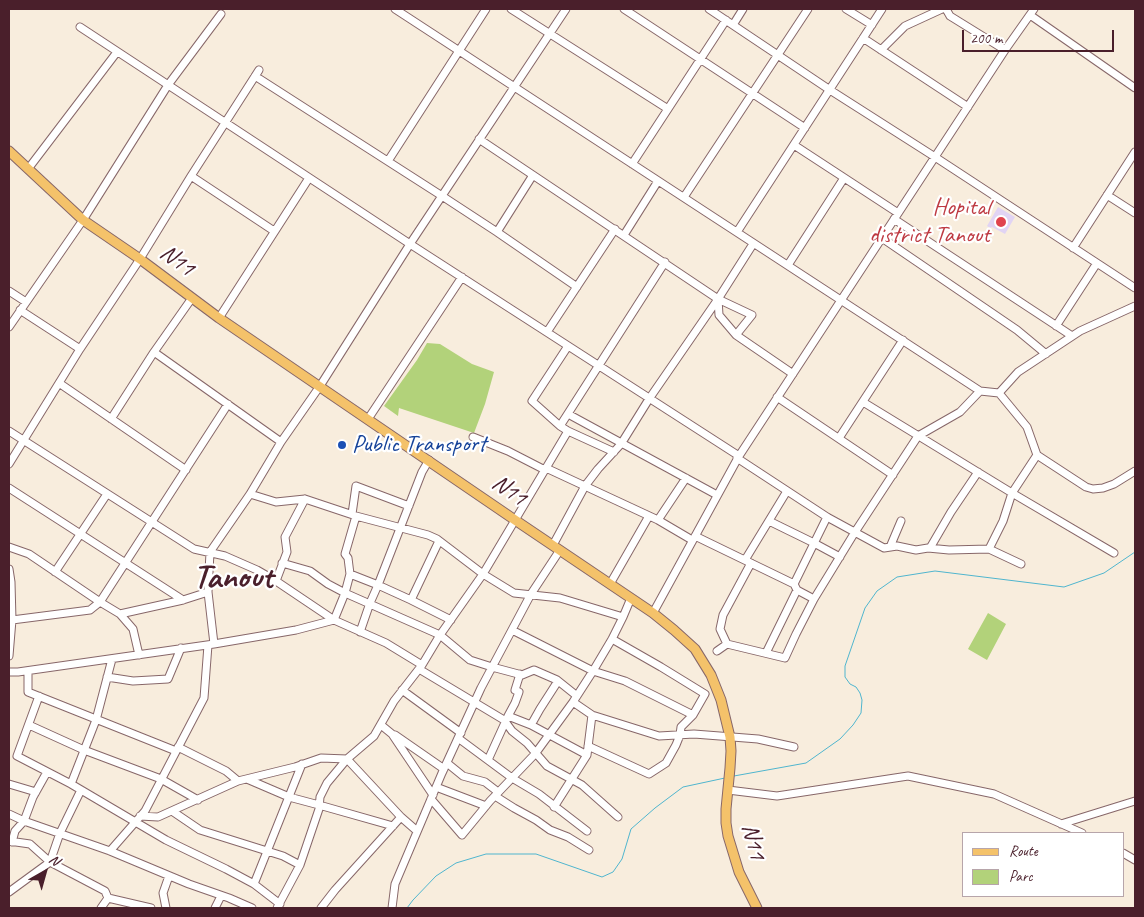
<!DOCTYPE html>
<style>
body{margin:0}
#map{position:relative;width:1144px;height:917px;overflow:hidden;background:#f8eddd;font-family:Caveat,sans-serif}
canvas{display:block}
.frame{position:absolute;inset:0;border:10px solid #4a1f2b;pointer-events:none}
.legend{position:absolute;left:962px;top:832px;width:162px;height:65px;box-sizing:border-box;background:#fff;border:1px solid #b7a5aa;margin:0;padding:6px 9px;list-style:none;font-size:15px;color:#4a1f2b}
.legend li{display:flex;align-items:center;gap:10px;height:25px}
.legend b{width:25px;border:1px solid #b7a5aa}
.north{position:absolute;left:20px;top:847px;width:50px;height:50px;-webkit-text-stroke:4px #fff;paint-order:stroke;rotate:38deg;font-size:14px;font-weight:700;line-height:20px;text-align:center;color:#4a1f2b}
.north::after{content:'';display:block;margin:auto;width:18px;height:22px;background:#4a1f2b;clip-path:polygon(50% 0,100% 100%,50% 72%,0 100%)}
.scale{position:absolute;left:962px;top:30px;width:152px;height:22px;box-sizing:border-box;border:2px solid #4a1f2b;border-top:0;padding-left:6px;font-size:15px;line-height:18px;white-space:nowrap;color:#4a1f2b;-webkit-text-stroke:4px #fff;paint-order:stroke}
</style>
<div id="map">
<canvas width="1144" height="917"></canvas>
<div class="frame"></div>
<ul class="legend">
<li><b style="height:6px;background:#f4c26a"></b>Route</li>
<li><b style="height:14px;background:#b2d27a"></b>Parc</li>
</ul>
<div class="north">N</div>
<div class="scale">200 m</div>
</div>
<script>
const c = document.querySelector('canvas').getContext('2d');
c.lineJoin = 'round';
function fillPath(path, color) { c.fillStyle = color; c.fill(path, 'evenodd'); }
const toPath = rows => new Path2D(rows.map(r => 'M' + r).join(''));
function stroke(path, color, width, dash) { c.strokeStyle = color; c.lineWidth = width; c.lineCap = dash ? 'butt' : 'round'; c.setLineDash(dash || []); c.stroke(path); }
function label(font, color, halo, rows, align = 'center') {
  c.font = font + ' Caveat,sans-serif'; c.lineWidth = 4.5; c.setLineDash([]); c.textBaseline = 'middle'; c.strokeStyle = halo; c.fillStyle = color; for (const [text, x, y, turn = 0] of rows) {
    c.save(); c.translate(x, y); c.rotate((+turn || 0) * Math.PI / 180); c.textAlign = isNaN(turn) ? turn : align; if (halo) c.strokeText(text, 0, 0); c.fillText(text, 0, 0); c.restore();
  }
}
fillPath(toPath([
 [998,207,1015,217,1005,234,992,227,990,228,987,226]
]), '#e1d4f4');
fillPath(toPath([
 [427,343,440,344,472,364,494,372,485,404,474,433,399,408,398,416,384,406,417,360],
 [988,613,1006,624,987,660,968,649]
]), '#b2d27a');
stroke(toPath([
 [734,776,806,763,840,739,853,725,861,713,862,700,860,693,856,687,850,684,845,677,845,666,865,608,877,591,897,577,935,571,1064,587,1104,573,1135,552],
 [407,908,413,900,436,876,456,863,486,854,536,854,602,877,613,872,622,859,631,829,655,808,683,787,725,778]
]), '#4fb5ce', 1);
const minor = toPath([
 [395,9,980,391,960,412,918,436,855,532,814,599,796,634,785,658,727,644,717,651],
 [511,9,668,109],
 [624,9,805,128],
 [709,9,830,90,935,157,1135,288],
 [846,9,872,25],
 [946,9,950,16,1005,50],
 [1030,15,1135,88],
 [733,25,743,9],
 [80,27,410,244,739,456],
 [863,38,968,107],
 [881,50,905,26,942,9],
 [255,76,442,196,497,232,577,287],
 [479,139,718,299,719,315,736,335,793,374],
 [794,145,898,213],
 [388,161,486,9],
 [632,164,726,20],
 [28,169,117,52],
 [191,176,274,231],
 [1107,195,1135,213],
 [684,197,808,9],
 [894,219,1072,336],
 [497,232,533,175],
 [737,232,882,9],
 [624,235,658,181],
 [882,238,1017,330,1046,354],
 [1073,248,1135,152],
 [788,265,844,178],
 [9,291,26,302],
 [718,299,752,315,736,335],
 [20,310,80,349],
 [219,318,309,178],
 [1056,326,1097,263],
 [9,327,83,220,168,85,221,14],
 [547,332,615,229],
 [568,346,532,401,560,426,568,431,614,452],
 [154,352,281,442],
 [59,383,186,470],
 [980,391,999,393,1027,427,1037,455,1012,493,1003,521,989,549],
 [999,393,1018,372,1080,331,1135,306],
 [777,397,893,475],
 [863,402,1012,493,1114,553],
 [568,414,717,495],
 [111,419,154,352,192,298],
 [368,419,462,277],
 [560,426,665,262],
 [9,431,194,549,225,556,257,570,276,581,334,620,386,643,422,665],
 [473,437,508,451,545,470],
 [839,438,903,340],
 [1037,455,1086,487,1093,489,1103,488,1114,484,1135,471],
 [737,458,827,517,884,548,897,546,916,550,928,548,949,550,989,549,1021,564],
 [9,464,80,349,140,259,191,176,259,70],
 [546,468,658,520,692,540],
 [9,488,183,600],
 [250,494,276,502,305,499,356,516,428,535,437,539,483,574,514,593,560,598,623,617],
 [352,514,356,486,409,506],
 [658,520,686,478],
 [769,521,814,543,840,557],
 [695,536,794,584,797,590,814,599],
 [553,545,585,486,598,469,621,444,649,399,718,299,753,244],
 [9,547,29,554,100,602,120,614,183,600,208,592],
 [890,547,901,521],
 [930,548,951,512,978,472],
 [745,560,787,491],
 [282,563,310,571,328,584,345,593,440,635,470,660,492,667,522,675,534,670,557,680,577,696],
 [9,569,11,582,12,620,9,656],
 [55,572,107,494],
 [350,574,378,585,411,600,451,620],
 [276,581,287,552,285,537,305,499],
 [610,584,649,516],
 [794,584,827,517],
 [411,600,439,541],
 [653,613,739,456,1005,50,1034,9],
 [120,614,133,629,139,655],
 [12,620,90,610,100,602,228,404],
 [512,630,593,671,625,681,693,715],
 [360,632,370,603,378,585,422,472,429,460],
 [214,644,208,592,210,552,250,494,281,442,320,386,410,244,566,9],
 [727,644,720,629,723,615,751,563],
 [766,653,797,590],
 [419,669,504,720,512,731,527,743,547,766,582,785,618,817],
 [28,671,28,692,176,751],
 [9,672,18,672,214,644,296,630,334,620,345,593,350,574,348,558,345,554,356,516],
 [107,677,133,681,168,679,181,648],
 [402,690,461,733],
 [39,696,17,756,71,784,166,840,226,869,254,884,280,904],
 [573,702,592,715,659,736,694,734,758,739,794,747],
 [508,716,531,725,587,755],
 [29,725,84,750,161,779,198,800],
 [381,725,392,734,433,795],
 [531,725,540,709,558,681],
 [395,735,444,769],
 [458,738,512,778,539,794,587,831],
 [588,746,649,774,666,763,676,745,680,735,681,727,693,715,705,694,661,667,612,639],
 [178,747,226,771,238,781],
 [488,760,508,716,515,703,519,692,515,690,520,674],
 [447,763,463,776,485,782,498,792],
 [247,779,289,797,319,805,393,826],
 [9,784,36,792],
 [71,784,96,720,112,659],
 [436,787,486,806],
 [728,790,777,796,908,776,994,794,1082,833],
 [495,796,514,808,536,820,550,830,568,837,589,850],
 [431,799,462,835,490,801,535,754,573,702,593,671,612,639,623,617,631,598],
 [554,807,587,755,592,715],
 [172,811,200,830,283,856,300,865],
 [9,814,24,821,110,851,189,884,229,898,252,908],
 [140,816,158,817,238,781,295,767,321,758,347,759,374,736,394,701,422,665,440,635,483,574,568,431],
 [401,817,417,831],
 [1061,824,1135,801],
 [9,841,30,844,50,862,105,891,108,898,151,908],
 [12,842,15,831,24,821,33,797,47,772],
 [110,851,145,811,204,698,208,645],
 [1123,853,1135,860],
 [254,884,302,764],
 [9,892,50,862,60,833,81,790],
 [101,908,108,898],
 [166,908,163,893,169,876],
 [215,908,221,896],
 [277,908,300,865,319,809,320,797,327,783,347,759,401,817,335,890,321,908],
 [392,908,395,884,442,773,481,688,531,594,560,550]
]);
const major = toPath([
 [9,151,83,220,140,259,219,318,515,520,653,613,674,630,695,649,711,675,721,700,730,737,731,751,730,768,726,809,726,823,728,836,739,872,757,908]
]);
stroke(minor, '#876769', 9);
stroke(major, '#876769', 11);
stroke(minor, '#fff', 7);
stroke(major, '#f4c26a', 9);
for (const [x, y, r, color] of [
 [1001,222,6,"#e0444e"],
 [342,445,5,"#1a4fb4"]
]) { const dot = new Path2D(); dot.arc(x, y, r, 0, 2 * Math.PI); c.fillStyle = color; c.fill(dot); stroke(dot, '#fff', 2); }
label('24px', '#be3a42', '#fff', [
 ["Hopital",990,208],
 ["district Tanout",990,236]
], 'right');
label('24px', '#4a1f2b', '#fff', [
 ["N11",177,261,37],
 ["N11",509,491,35],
 ["N11",753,842,76]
]);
label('24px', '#164399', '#fff', [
 ["Public Transport",352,445]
], 'left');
label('bold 34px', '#4a1f2b', '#fff', [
 ["Tanout",233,578]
]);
</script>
